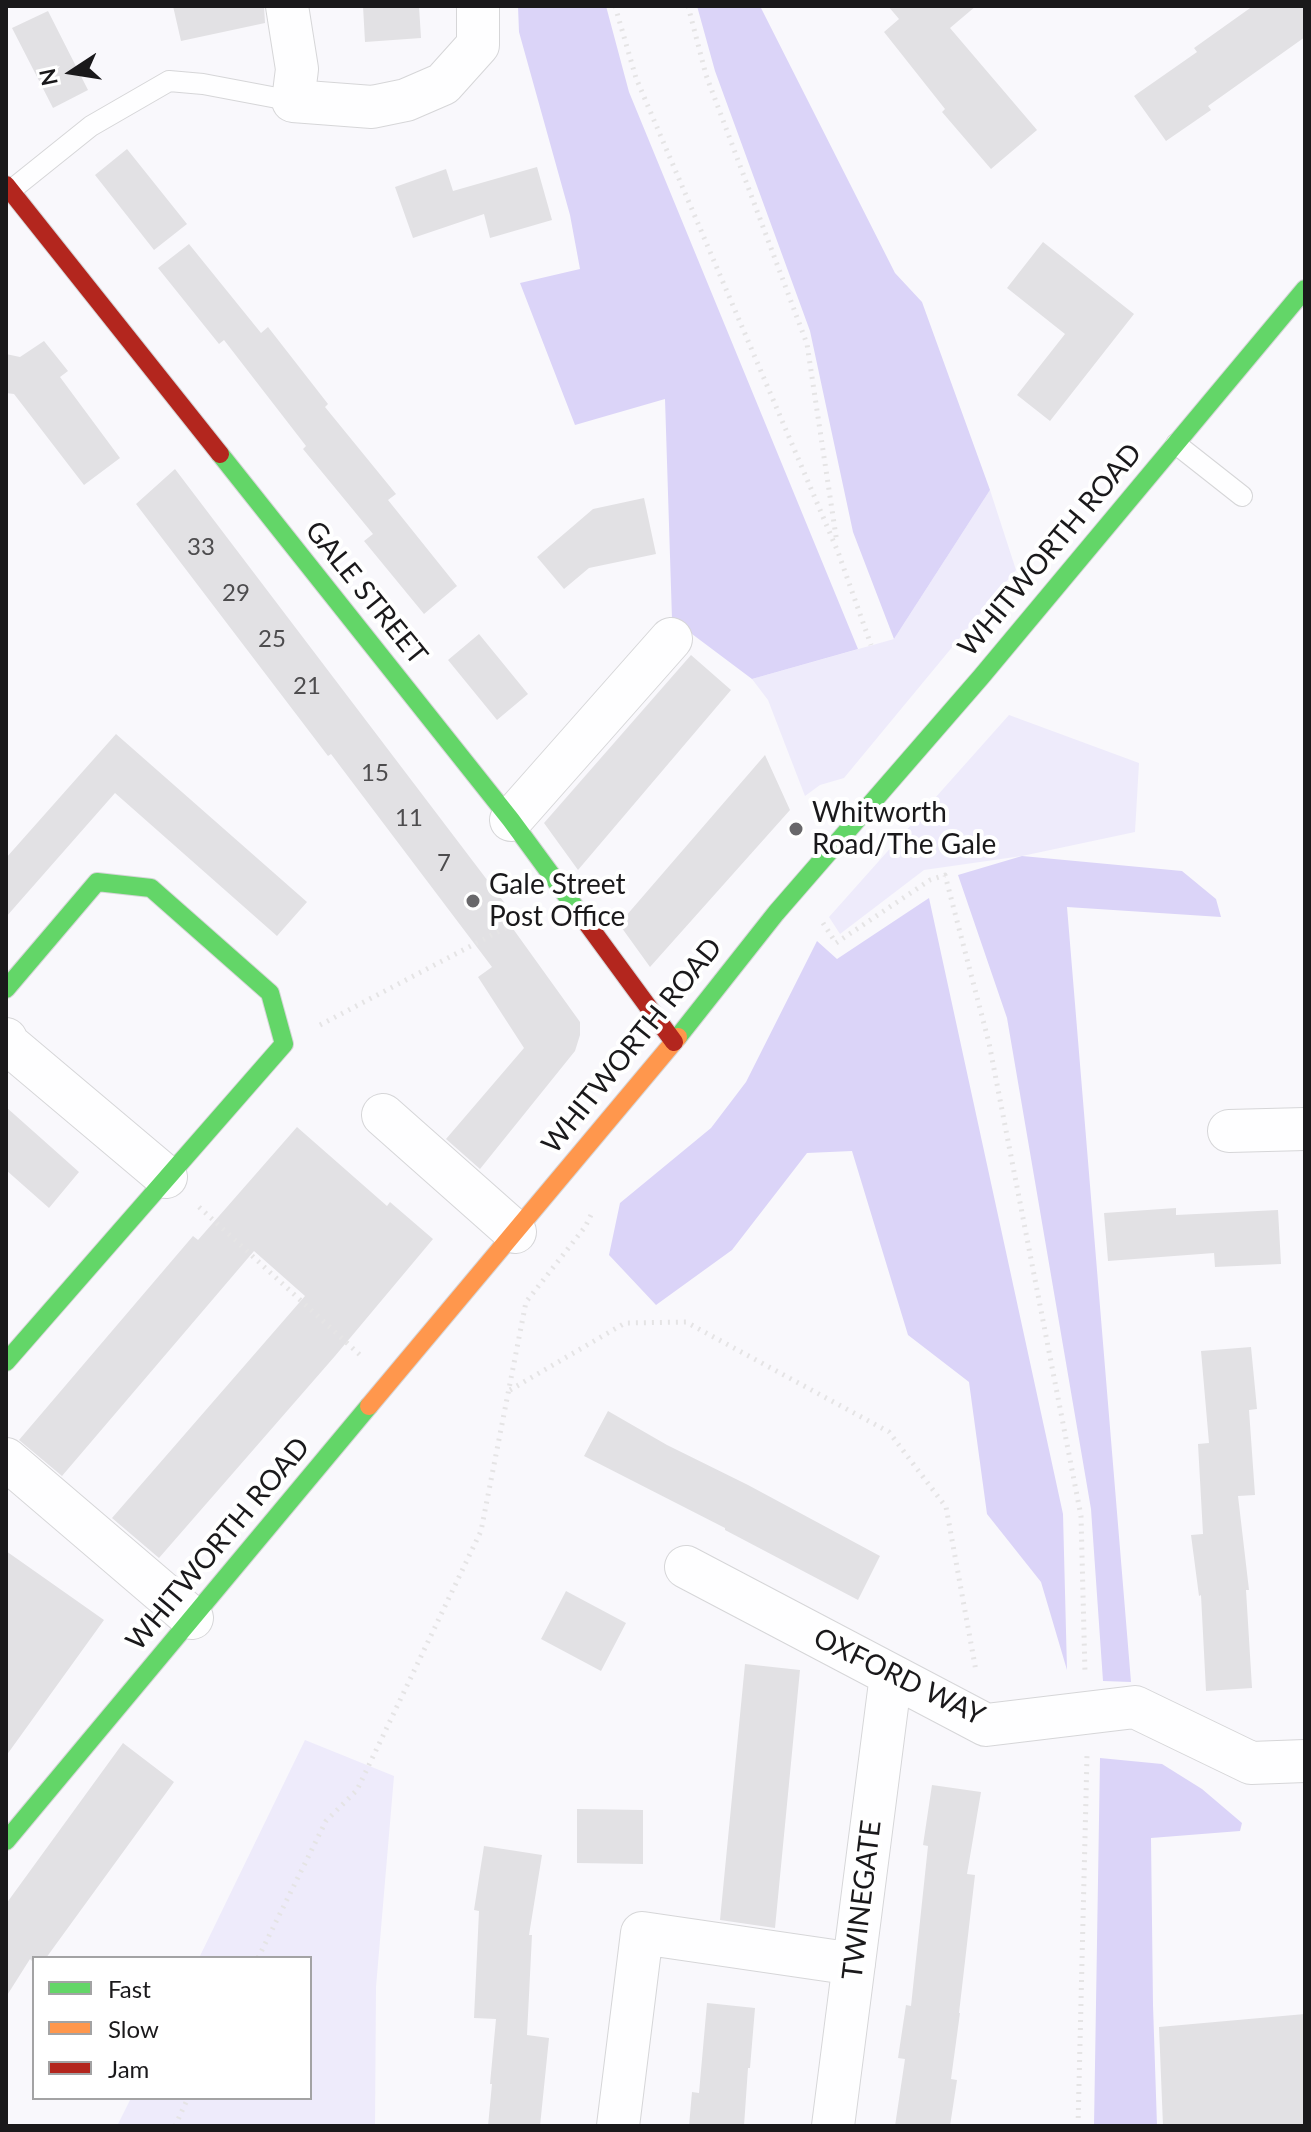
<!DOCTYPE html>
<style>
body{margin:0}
#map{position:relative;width:1311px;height:2132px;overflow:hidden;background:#f9f8fc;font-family:Lato,sans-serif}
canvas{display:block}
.frame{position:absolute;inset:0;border:8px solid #1a191b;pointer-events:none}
.legend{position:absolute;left:32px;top:1956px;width:280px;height:144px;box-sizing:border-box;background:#fff;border:2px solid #a3a3a4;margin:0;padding:10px 14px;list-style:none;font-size:24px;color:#1a191b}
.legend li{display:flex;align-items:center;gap:16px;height:40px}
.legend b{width:40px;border:2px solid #a3a3a4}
.north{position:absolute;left:32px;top:32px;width:80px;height:80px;-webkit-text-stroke:6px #fff;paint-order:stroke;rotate:258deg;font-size:22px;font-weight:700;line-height:32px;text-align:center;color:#1a191b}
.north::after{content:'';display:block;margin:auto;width:28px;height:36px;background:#1a191b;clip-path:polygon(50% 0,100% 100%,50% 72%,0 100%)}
</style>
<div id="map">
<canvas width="1311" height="2132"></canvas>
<div class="frame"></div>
<ul class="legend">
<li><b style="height:10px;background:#63d668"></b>Fast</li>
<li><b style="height:10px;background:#ff974d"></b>Slow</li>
<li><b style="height:10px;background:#b3261e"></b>Jam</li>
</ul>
<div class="north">N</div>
</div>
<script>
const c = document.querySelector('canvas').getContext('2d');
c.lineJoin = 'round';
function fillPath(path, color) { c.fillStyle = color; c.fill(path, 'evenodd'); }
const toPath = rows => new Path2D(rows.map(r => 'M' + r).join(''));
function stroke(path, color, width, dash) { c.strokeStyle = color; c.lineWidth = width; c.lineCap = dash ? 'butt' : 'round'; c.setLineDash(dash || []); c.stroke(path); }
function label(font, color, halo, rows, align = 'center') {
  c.font = font + ' Lato,sans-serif'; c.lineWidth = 8; c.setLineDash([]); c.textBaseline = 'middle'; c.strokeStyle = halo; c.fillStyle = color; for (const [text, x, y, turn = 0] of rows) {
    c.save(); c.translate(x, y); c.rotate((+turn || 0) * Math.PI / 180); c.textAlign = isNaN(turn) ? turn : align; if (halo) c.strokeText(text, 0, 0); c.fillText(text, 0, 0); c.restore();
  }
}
fillPath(toPath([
 [990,490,1016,570,844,778,820,785,805,796,768,700,752,679,894,639],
 [1009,715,1139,763,1135,832,1022,856,924,870,840,934,829,917],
 [305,1740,394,1776,376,1987,375,2126,117,2126,131,2098,310,2098,310,1958,199,1958]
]), '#eeebfb');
fillPath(toPath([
 [518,6,606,6,629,92,858,649,752,679,672,619,665,399,575,425,520,283,580,269,570,215,519,32],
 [697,6,760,6,895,273,922,302,990,490,894,639,853,532,810,331,715,71],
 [1022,856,1182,871,1216,899,1221,917,1067,907,1131,1682,1103,1681,1091,1509,1007,1018,958,875],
 [929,898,1063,1514,1067,1670,1041,1582,987,1514,969,1382,908,1335,852,1151,807,1153,732,1250,656,1305,609,1255,620,1203,711,1128,746,1082,817,941,837,959],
 [1100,1758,1162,1764,1202,1789,1242,1823,1240,1831,1151,1838,1153,2005,1157,2126,1094,2126]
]), '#dbd4f8');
fillPath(toPath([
 [173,6,264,6,265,23,181,41],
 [363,6,419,6,421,38,365,42],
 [888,6,976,6,950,28,1037,130,991,169,942,112,945,109,884,32,899,19],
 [1253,6,1305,6,1305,37,1208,106,1211,110,1166,141,1134,96,1197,52,1194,48],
 [48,11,88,90,53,108,12,28],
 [127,149,187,224,154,250,95,175],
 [537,167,552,220,490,238,484,214,413,238,395,187,446,169,453,191],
 [1043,242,1134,314,1050,421,1017,395,1065,334,1007,288],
 [189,244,261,333,268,327,328,404,325,407,396,494,388,500,457,586,424,614,364,541,373,534,303,449,306,446,224,340,219,344,158,268],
 [44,341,68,371,60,377,120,458,84,485,14,394,6,393,6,354,20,357],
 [175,469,513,914,506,919,580,1022,580,1035,575,1051,480,1169,446,1139,524,1048,478,977,492,967,331,754,328,756,136,504],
 [644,498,656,554,589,568,564,589,537,557,593,509],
 [479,634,528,694,497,720,448,660],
 [691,655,731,690,578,870,544,823],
 [116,734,307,902,277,936,115,793,6,917,6,858],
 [765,755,790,810,650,967,619,924],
 [6,1107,79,1172,49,1208,6,1170],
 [297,1127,387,1206,390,1202,433,1239,335,1356,159,1558,112,1518,305,1296,254,1251,62,1476,19,1440,193,1236,198,1240],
 [1176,1208,1176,1215,1278,1210,1281,1264,1215,1267,1214,1253,1108,1261,1104,1213],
 [1251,1347,1257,1409,1249,1410,1255,1495,1238,1496,1249,1590,1246,1590,1252,1688,1206,1691,1201,1595,1199,1596,1191,1535,1203,1534,1198,1444,1209,1443,1201,1351],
 [608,1411,667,1445,748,1485,880,1556,858,1600,725,1530,725,1528,584,1456],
 [6,1551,104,1620,6,1756],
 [566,1591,626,1623,601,1671,541,1639],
 [745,1664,800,1670,775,1928,720,1920],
 [123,1743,174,1782,46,1958,34,1958,34,1963,30,1959,6,1997,6,1904],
 [932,1785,981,1792,967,1874,975,1875,959,2013,960,2013,951,2079,957,2080,950,2126,895,2126,905,2059,898,2058,906,2005,911,2006,928,1846,923,1845],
 [577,1809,643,1810,643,1864,577,1863],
 [484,1846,542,1855,529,1935,532,1935,527,2035,549,2038,540,2126,488,2126,492,2084,490,2084,496,2019,474,2018,479,1911,474,1910],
 [707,2003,755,2008,750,2068,748,2068,744,2126,689,2126,692,2092,699,2093],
 [1305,2014,1305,2126,1163,2126,1159,2027]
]), '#e2e1e4');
const lane = toPath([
 [10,191,91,126,169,81,203,84,293,101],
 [1176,444,1242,496]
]);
const street = toPath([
 [287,6,297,69,293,101,372,107,406,100,443,84,478,45,478,6],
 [511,820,671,639],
 [6,1039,7,1043,166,1177],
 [383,1115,515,1232],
 [1229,1131,1305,1129],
 [6,1459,192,1618],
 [686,1567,986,1725,1135,1707,1251,1763,1305,1761],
 [618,2126,642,1933,854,1964],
 [833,2126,891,1675]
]);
const fast = toPath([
 [220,454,511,820,583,918],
 [6,989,97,882,151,888,270,993,284,1044,6,1362],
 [678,1037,776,913,981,677,1305,289],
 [6,1841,369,1406]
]);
const slow = toPath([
 [369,1406,678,1037]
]);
const jam = toPath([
 [6,185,220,454],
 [583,918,674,1042]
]);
stroke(lane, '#d6d6d8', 22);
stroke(street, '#d6d6d8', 44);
stroke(fast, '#d6d6d8', 20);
stroke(slow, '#d6d6d8', 20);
stroke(jam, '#d6d6d8', 20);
stroke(toPath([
 [615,6,636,78,838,552,871,645],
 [688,6,706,75,807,344,837,543],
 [823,923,836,943,930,880,945,875,989,1043,1081,1516,1085,1673],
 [320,1025,528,916],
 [199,1207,360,1355],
 [510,1390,625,1323,686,1322,889,1432,946,1507,976,1671],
 [258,1958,326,1821,357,1790,481,1531,526,1302,585,1227,593,1211],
 [175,2126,188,2098],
 [1078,2126,1087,1755]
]), '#e5e4e5', 5, [2, 6]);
stroke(lane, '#fefeff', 20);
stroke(street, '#fefeff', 42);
stroke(fast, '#63d668', 18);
stroke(slow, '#ff974d', 18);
stroke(jam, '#b3261e', 18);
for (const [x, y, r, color] of [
 [796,829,8,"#68676a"],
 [473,901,8,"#68676a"]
]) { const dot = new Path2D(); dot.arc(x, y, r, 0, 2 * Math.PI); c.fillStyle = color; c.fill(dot); stroke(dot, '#fff', 3); }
label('24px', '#4d4c4e', null, [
 ["33",201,547],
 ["29",236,593],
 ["25",272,639],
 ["21",307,686],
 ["15",375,773],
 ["11",409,818],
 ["7",444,863]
]);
label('28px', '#1a191b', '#fff', [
 ["WHITWORTH ROAD",1050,550,-50],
 ["GALE STREET",366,593,51],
 ["WHITWORTH ROAD",632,1046,-51],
 ["WHITWORTH ROAD",218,1544,-50],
 ["OXFORD WAY",899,1677,26],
 ["TWINEGATE",862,1900,-83]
]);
label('28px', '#1a191b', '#fff', [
 ["Whitworth",812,813],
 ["Road/The Gale",812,845],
 ["Gale Street",489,885],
 ["Post Office",489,917]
], 'left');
</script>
